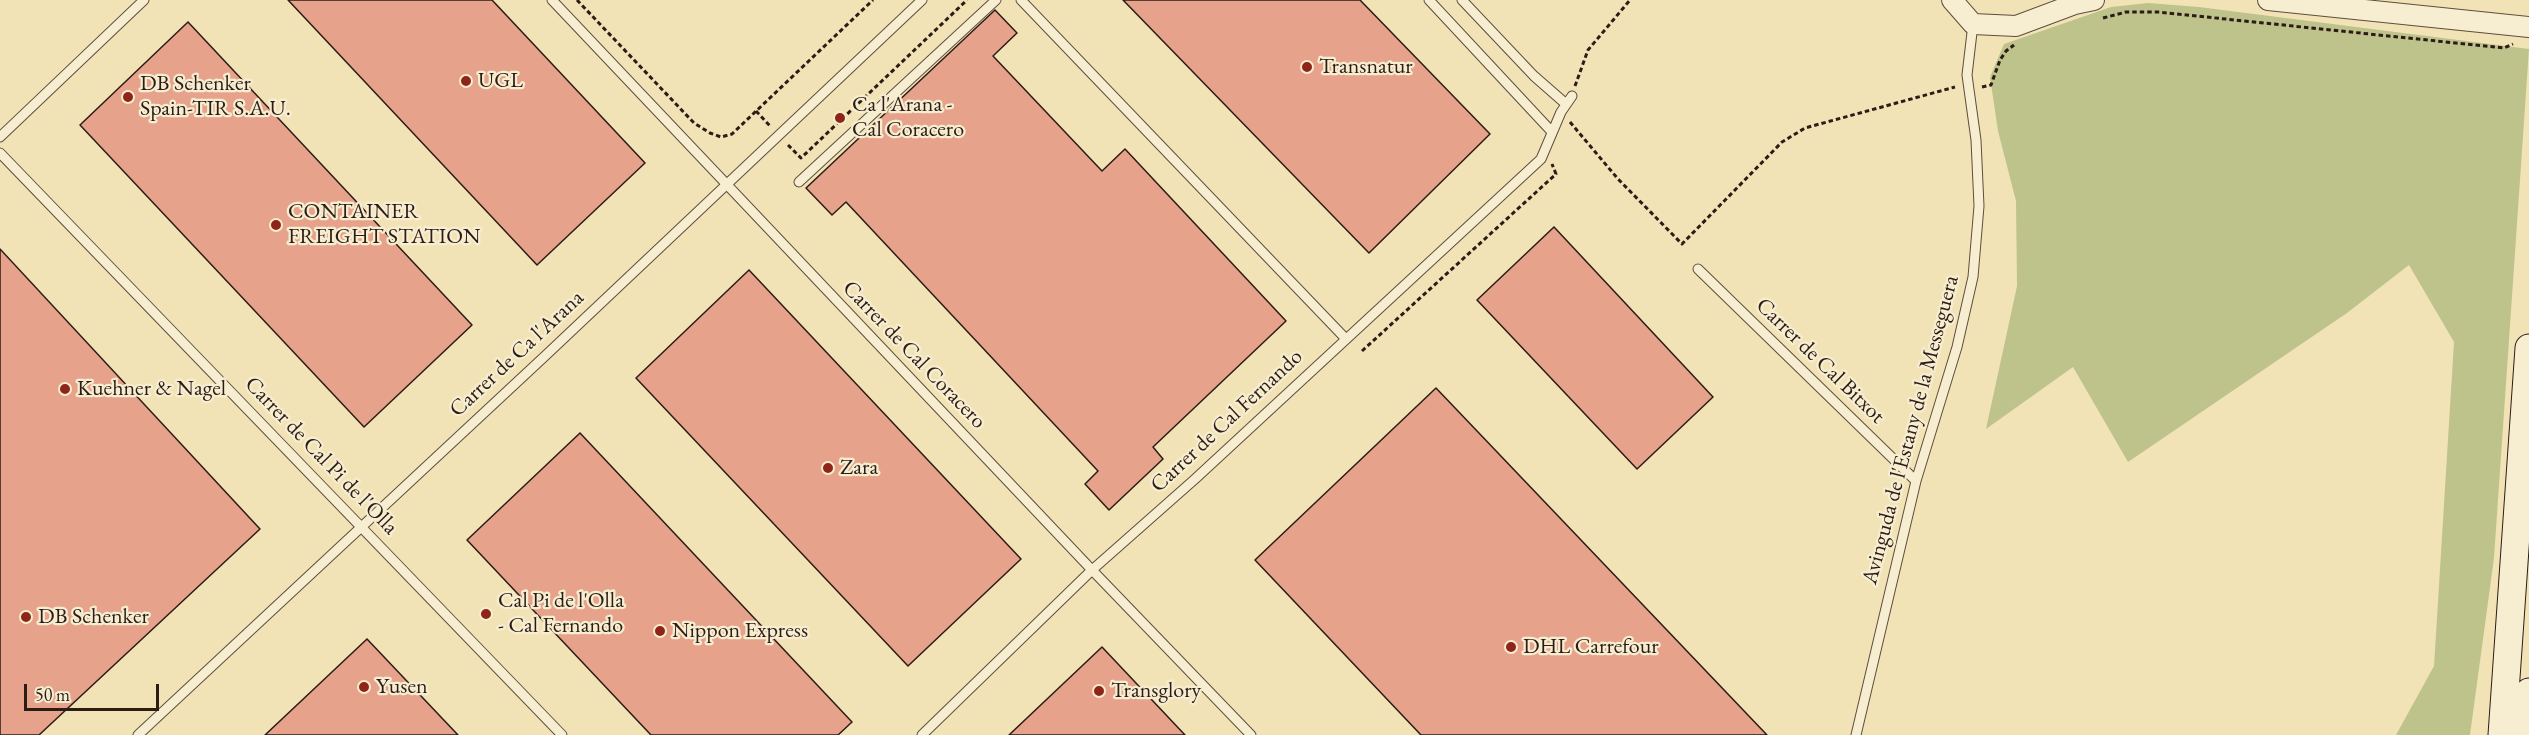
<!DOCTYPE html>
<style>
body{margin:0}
#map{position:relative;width:2529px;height:735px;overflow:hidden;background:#f2e3b7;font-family:"EB Garamond",serif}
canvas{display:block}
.scale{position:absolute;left:24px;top:684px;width:135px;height:27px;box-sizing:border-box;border:3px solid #2b1c16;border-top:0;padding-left:8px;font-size:18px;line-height:21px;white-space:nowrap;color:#2b1c16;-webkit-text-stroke:4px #f7edd0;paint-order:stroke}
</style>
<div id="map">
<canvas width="2529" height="735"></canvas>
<div class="scale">50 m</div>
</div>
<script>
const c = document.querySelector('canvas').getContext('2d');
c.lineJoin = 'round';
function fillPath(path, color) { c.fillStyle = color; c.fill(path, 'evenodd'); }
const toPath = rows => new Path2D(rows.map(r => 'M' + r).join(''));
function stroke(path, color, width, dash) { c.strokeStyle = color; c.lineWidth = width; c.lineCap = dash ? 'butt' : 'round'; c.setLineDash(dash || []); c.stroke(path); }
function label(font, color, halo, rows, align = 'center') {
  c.font = font + ' "EB Garamond",serif'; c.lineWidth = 4.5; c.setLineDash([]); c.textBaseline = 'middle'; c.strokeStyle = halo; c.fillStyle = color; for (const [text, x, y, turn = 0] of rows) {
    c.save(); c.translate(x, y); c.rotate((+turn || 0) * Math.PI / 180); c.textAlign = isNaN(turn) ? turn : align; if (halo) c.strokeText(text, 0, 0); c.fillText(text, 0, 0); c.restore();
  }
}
fillPath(toPath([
 [2148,3,2199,7,2529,49,2494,558,2470,735,2396,735,2434,666,2454,342,2409,265,2347,313,2128,462,2073,367,1986,429,2017,286,2016,201,1998,131,1990,77,2004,44,2111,7]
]), '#bec38c');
const building = toPath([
 [288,0,492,0,645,163,537,265,288,0],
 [1123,0,1360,0,1490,134,1369,253,1123,0],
 [995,10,1017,33,993,56,1102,171,1125,149,1286,321,1153,447,1163,459,1109,510,1085,484,1098,471,846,202,832,215,806,188,995,10],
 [188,22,472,325,364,427,80,125,188,22],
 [1554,227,1713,397,1637,469,1477,300,1554,227],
 [0,249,260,529,39,735,0,735,0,249],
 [749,270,1021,559,908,666,636,378,749,270],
 [1436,388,1767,735,1421,735,1255,560,1436,388],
 [580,433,852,722,838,735,651,735,467,540,580,433],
 [367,639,458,735,265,735,367,639],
 [1102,647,1185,735,1009,735,1102,647]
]);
fillPath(building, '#e7a28b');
stroke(building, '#2b1c16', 1.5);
const service = toPath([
 [552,0,1092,570,1251,735],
 [1021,0,1346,339],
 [1429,0,1552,132],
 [1462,0,1534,76,1566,104],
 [0,137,144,0],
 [0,153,562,735],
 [799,182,996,0],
 [1698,269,1916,481],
 [138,735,545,356,922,0],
 [922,735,1092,570,1195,479,1541,159,1561,112,1572,96],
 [1856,735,1916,481,1957,347,1973,277,1979,206,1976,140,1967,75,1973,24]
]);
const minor = toPath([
 [1952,0,1973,24,2016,26,2075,4,2094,0],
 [2268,0,2529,27]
]);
const secondary = toPath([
 [2502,735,2529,348],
 [2526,735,2529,692]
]);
stroke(service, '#5d4e3e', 11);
stroke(minor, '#5d4e3e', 22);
stroke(secondary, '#2b1c16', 29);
stroke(toPath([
 [577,0,694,123,710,133,721,137,732,134,873,0],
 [2103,18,2126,12,2158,12,2504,48,2513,44],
 [1575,86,1588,50,1630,0],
 [1982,87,1991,85,2000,60,2006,51,2014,45],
 [756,111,771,127],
 [1570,122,1618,179,1682,244,1782,142,1805,128,1955,87],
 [788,145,801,158,967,0],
 [1362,351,1556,174,1552,164]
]), '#2b1c16', 3, [4.5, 3]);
stroke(service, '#f7edd0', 9);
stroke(minor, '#f7edd0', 20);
stroke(secondary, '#f7edd0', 27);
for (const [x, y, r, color] of [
 [1307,67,6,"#8f2418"],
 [466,81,6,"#8f2418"],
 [128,97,6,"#8f2418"],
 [840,118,6,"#8f2418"],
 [276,225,6,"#8f2418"],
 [65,389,6,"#8f2418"],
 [828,468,6,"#8f2418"],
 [486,614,6,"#8f2418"],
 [26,617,6,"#8f2418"],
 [660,631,6,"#8f2418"],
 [1511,647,6,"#8f2418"],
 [364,687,6,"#8f2418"],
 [1099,691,6,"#8f2418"]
]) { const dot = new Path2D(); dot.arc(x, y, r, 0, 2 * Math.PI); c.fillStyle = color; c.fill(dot); stroke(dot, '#f7edd0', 2); }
label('22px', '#2b1c16', '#f7edd0', [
 ["Transnatur",1319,67],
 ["UGL",478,81],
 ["DB Schenker",140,84],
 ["Spain-TIR S.A.U.",140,109],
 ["Ca l'Arana -",852,105],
 ["Cal Coracero",852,130],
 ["CONTAINER",288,212],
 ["FREIGHT STATION",288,237],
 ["Kuehner & Nagel",77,389],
 ["Zara",840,468],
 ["Cal Pi de l'Olla",498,601],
 ["- Cal Fernando",498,626],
 ["DB Schenker",38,617],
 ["Nippon Express",672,631],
 ["DHL Carrefour",1523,647],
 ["Yusen",376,687],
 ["Transglory",1111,691]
], 'left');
label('22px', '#2b1c16', '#f7edd0', [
 ["Carrer de Ca l'Arana",517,354,-43],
 ["Carrer de Cal Coracero",914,355,46],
 ["Carrer de Cal Bitxot",1820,361,44],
 ["Carrer de Cal Fernando",1227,421,-43],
 ["Avinguda de l'Estany de la Messeguera",1911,430,-75],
 ["Carrer de Cal Pi de l'Olla",321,456,46]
]);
</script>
